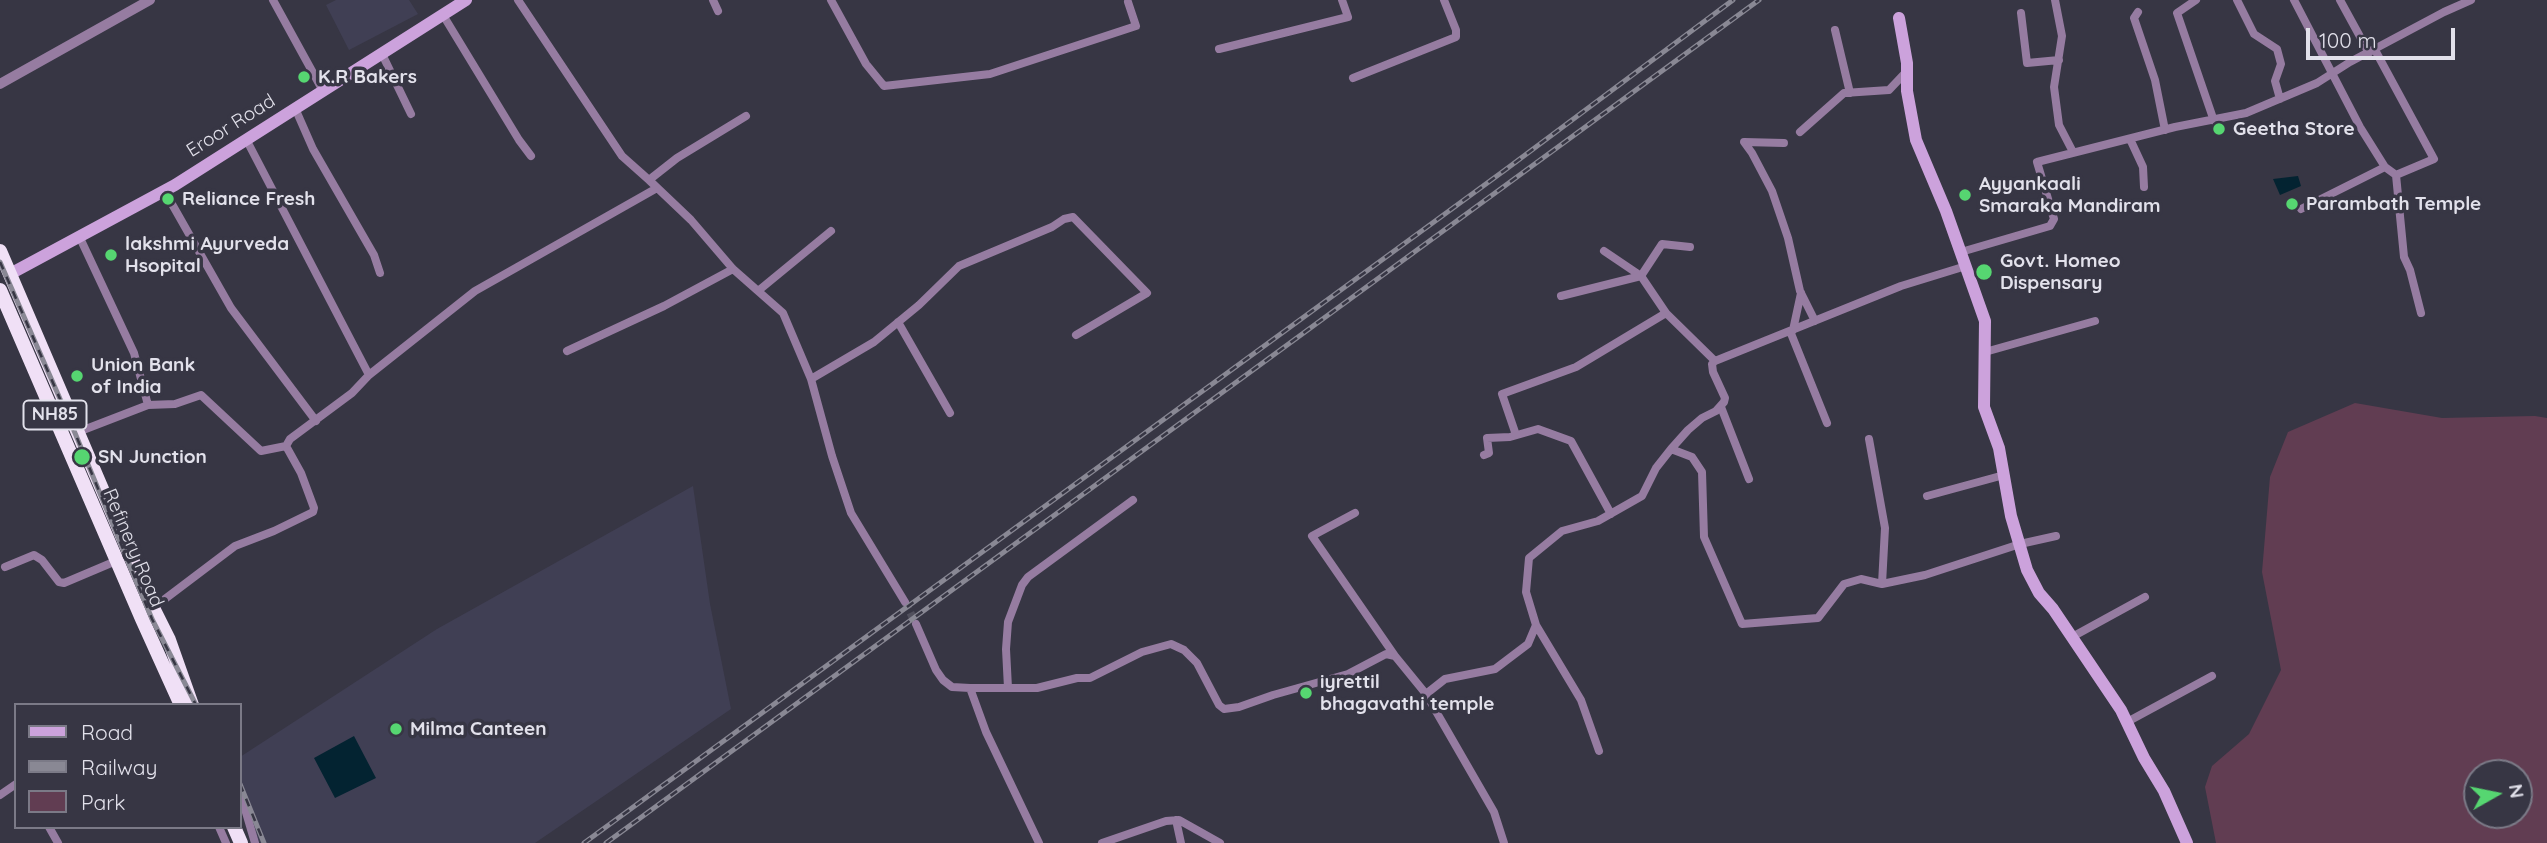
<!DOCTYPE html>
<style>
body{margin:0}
#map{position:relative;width:2547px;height:843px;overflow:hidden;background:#373644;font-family:Quicksand,sans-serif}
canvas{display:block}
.legend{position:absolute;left:14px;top:703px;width:228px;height:126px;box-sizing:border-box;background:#373644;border:2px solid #7b7a87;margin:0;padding:9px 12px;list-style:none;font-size:21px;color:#e2e1eb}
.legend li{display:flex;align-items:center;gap:14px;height:35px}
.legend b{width:35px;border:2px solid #7b7a87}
.north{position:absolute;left:2463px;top:759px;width:70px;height:70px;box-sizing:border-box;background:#373644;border:2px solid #7b7a87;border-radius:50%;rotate:81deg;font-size:19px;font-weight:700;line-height:28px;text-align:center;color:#e2e1eb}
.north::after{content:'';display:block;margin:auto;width:24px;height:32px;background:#56d671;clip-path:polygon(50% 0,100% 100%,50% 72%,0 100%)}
.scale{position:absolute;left:2306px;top:28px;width:149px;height:32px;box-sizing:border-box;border:4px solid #e2e1eb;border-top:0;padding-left:9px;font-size:21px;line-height:24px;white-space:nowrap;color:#e2e1eb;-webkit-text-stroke:5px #373644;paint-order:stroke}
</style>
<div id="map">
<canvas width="2547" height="843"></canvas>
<ul class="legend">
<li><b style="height:9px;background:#cca2dc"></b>Road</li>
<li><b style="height:9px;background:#898894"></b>Railway</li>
<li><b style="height:19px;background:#613d52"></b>Park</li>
</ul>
<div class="north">N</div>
<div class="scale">100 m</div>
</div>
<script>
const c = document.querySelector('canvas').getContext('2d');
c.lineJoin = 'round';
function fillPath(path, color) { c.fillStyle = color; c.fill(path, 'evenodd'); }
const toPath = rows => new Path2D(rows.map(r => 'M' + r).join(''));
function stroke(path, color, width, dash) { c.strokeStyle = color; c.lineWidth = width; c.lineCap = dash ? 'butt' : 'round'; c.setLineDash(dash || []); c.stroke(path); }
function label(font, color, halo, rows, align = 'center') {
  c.font = font + ' Quicksand,sans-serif'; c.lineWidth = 7; c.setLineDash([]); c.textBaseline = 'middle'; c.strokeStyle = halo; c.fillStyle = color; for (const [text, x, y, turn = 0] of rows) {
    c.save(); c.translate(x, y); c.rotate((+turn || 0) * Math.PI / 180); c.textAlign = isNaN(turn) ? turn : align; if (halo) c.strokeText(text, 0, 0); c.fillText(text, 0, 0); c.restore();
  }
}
fillPath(toPath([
 [336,0,409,0,418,14,349,50,326,5],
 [693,486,710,604,731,709,535,843,260,843,240,799,240,757,437,629]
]), '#403f54');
fillPath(toPath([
 [2355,403,2442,418,2535,416,2547,418,2547,843,2216,843,2205,787,2212,766,2249,734,2281,670,2262,572,2270,477,2288,432],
 [2477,773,2519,773,2519,815,2477,815]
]), '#613d52');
fillPath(toPath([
 [2298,176,2301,186,2280,195,2273,179],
 [354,736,376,778,335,798,314,758]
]), '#032331');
stroke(toPath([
 [905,602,916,624]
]), '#51505d', 8, [8, 4]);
stroke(toPath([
 [273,0,323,91],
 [518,0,622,156,649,180,677,158,746,116],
 [713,0,718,11],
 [831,0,866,64,884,86,990,74,1136,26,1128,2],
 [2055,0,2062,36,2054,87,2059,125,2073,152],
 [2196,0,2177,13,2214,121],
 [2237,0,2254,34,2277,49,2281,64,2275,81,2280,99],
 [2294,0,2360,127,2385,167,2301,209],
 [2340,0,2369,53],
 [2138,12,2134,18,2155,80,2165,130],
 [2021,13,2027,63,2059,60],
 [443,15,519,140,531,156],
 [1835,30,1850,93],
 [1219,49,1348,17,1342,0],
 [2375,50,2434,159,2396,175,2385,167],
 [382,54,411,114],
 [1353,78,1456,37,1456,30,1444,0],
 [295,108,313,149,374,255,380,273],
 [1800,132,1844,93,1889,90,1907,71],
 [246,139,369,375],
 [2130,139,2143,167,2144,187],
 [1784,143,1744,142,1752,153,1772,191,1788,238,1800,291,1815,321],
 [2396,175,2404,257,2410,270,2421,313],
 [649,180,691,220,733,269,783,313,811,379,832,456,851,513,905,602],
 [164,190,231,308,316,421],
 [80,238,134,353,148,405],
 [1604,251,1641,276,1662,244,1690,247],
 [1961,252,2050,226,2054,219,2037,162,2175,127,2246,113,2317,83,2350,62,2444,12,2471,0],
 [758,291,831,231],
 [1666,313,1715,361],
 [898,322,950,413],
 [1793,330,1801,293],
 [1790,331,1827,423],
 [567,351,664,306,733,269],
 [1985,352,2095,321],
 [811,379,874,342,919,305,959,266,1052,227,1064,219,1073,217,1147,293,1076,335],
 [1721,407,1749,479],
 [78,432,148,405,175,404,201,395,261,451,286,446],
 [1516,435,1502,394,1576,367,1666,313,1641,276,1561,296],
 [1869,439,1885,528,1882,584],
 [1671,449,1688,430,1702,418,1716,411,1724,402,1725,398,1713,372,1712,364,1715,361,1901,286,1966,266],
 [1484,455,1489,453,1487,438,1510,437,1538,429,1571,441,1611,514],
 [1927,496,2004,475],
 [1355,513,1312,536,1395,656],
 [5,567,34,555,42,560,59,582,64,583,116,561],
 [153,608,235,546,274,531,313,512,314,508,301,473,286,446,290,439,352,393,369,375,475,291,657,188],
 [916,624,936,670,943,680,952,687,970,688,986,732,1039,843],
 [1536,625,1581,700,1599,751],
 [2072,637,2145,597],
 [970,688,1037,688,1077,678,1090,678,1142,652,1171,644,1184,650,1197,663,1219,705,1224,709,1239,707,1273,695,1348,674,1386,654,1395,656,1426,694,1445,679,1495,669,1528,644,1536,625,1526,592,1529,558,1562,531,1598,521,1642,496,1656,468,1671,449,1692,457,1702,472,1704,537,1742,624,1818,618,1844,584,1861,579,1882,584,1925,575,2020,544,2056,536],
 [1008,688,1006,649,1008,622,1022,585,1028,577,1133,500],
 [1426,694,1494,812,1504,843],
 [2127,722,2212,676],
 [240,792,255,843],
 [0,795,16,784],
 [1176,820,1181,843],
 [49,827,58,843],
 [219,827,226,843],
 [1102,843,1166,821,1179,820,1220,843]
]), '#967ca1', 8);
stroke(toPath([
 [0,84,150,0]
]), '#967ca1', 10);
stroke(toPath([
 [1899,18,1907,63,1907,91,1916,140,1946,211,1985,321,1984,407,1999,448,2011,516,2027,570,2039,593,2053,609,2121,710,2144,758,2164,791,2187,843],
 [10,274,175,185,466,0]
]), '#cca2dc', 12);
stroke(toPath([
 [0,251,153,608,169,640,192,705],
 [0,290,142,619,181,705],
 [234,827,241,843]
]), '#f0e0f6', 14);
const rail = toPath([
 [0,262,75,433,152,619,196,705],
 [240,784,264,843],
 [584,843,1505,170,1733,0],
 [606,843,1759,0]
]);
stroke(rail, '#898894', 5);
stroke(rail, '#373644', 2.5, [8]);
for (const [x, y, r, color] of [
 [304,77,7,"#56d671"],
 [2219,129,7,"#56d671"],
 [1965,195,7,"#56d671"],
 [168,199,7,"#56d671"],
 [2292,204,7,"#56d671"],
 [111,255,7,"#56d671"],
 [1984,272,9,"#56d671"],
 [77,376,7,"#56d671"],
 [82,457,9,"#56d671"],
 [1306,693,7,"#56d671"],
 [396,729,7,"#56d671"]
]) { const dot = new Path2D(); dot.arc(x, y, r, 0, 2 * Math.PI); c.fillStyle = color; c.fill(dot); stroke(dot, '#373644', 2.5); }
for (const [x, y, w] of [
 [55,415,63]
]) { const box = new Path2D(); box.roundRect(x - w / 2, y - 14.5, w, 29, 5); c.fillStyle = '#373644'; c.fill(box); stroke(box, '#e2e1eb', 2); }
label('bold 18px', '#e2e1eb', null, [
 ["NH85",55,415]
]);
label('bold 19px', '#e2e1eb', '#373644', [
 ["K.R Bakers",318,77],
 ["Geetha Store",2233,129],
 ["Ayyankaali",1979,184],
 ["Smaraka Mandiram",1979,206],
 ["Reliance Fresh",182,199],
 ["Parambath Temple",2306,204],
 ["lakshmi Ayurveda",125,244],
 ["Hsopital",125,266],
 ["Govt. Homeo",2000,261],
 ["Dispensary",2000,283],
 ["Union Bank",91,365],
 ["of India",91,387],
 ["SN Junction",98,457],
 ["iyrettil",1320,682],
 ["bhagavathi temple",1320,704],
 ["Milma Canteen",410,729]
], 'left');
label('19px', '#e2e1eb', '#373644', [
 ["Eroor Road",231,126,-32],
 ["Refinery Road",133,548,67]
]);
</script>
